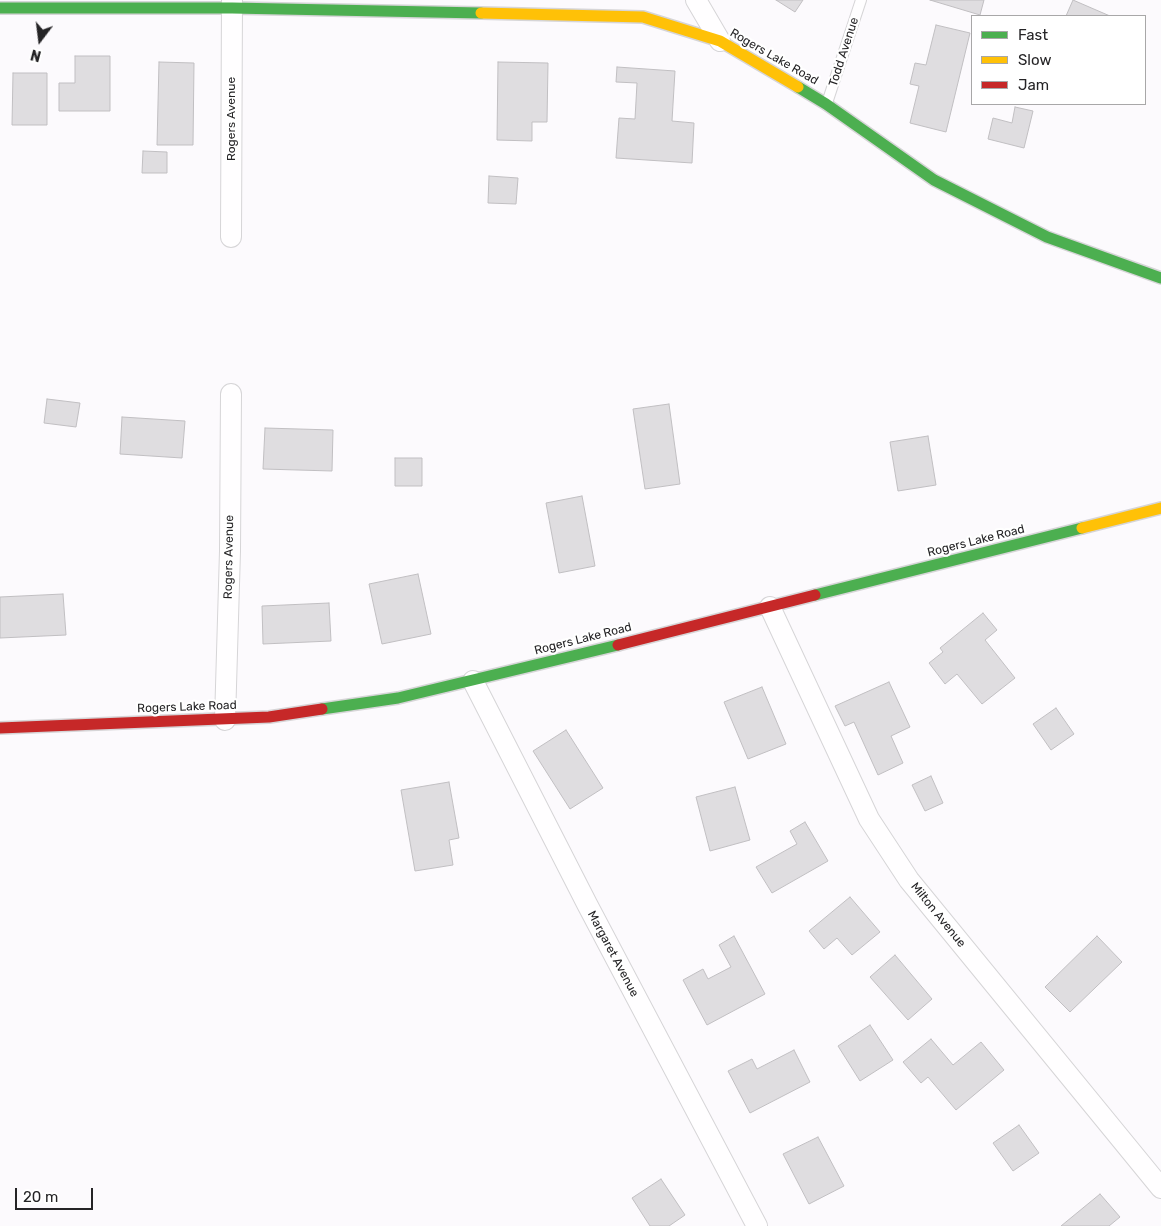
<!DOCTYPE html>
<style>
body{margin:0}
#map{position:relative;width:1161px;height:1226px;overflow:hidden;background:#fcfafd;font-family:Rubik,sans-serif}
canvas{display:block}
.legend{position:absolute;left:971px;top:15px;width:175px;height:90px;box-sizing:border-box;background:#fff;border:1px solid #a8a7a8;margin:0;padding:6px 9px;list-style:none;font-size:15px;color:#252426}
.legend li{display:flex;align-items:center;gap:10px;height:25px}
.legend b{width:25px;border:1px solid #a8a7a8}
.north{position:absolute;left:15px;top:15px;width:50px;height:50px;-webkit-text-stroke:4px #fff;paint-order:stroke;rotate:195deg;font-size:14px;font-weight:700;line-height:20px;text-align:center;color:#252426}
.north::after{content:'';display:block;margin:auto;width:18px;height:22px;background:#252426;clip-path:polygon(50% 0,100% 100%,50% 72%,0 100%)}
.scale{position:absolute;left:15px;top:1188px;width:78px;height:22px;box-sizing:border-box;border:2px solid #252426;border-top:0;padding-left:6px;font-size:15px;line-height:18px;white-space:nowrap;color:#252426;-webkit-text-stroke:4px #fff;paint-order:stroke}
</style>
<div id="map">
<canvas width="1161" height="1226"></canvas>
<ul class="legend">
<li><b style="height:6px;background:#4caf50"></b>Fast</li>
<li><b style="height:6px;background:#ffc107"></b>Slow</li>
<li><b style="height:6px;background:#c62828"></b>Jam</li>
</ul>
<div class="north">N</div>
<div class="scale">20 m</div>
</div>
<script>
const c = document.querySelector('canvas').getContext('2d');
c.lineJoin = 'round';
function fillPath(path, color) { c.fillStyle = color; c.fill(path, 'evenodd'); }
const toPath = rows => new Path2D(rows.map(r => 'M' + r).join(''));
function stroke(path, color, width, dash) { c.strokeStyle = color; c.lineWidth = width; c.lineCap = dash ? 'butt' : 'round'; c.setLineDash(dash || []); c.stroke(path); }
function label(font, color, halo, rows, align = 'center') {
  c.font = font + ' Rubik,sans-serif'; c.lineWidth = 4.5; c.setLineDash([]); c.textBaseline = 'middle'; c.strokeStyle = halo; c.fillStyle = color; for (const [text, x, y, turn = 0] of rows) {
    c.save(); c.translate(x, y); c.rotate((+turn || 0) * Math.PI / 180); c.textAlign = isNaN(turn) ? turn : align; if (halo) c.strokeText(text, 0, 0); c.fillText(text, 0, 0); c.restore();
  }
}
const building = toPath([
 [776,0,803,0,795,12,776,0],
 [930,0,984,0,980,15,930,0],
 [1073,0,1110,16,1066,16,1073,0],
 [936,25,970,33,946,132,910,123,919,86,910,84,915,63,926,65,936,25],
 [75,56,110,56,110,111,59,111,59,83,75,83,75,56],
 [159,62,194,63,193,145,157,145,159,62],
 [498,62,548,63,547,122,532,122,532,141,497,140,498,62],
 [617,67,675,71,672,121,694,123,692,163,616,158,619,118,635,119,637,83,616,82,617,67],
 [13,73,47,73,47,125,12,125,13,73],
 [1015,107,1033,111,1024,148,988,139,993,118,1012,123,1015,107],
 [143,151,167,152,167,173,142,173,143,151],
 [489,176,518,178,516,204,488,203,489,176],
 [47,399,80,403,76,427,44,423,47,399],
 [669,404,680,484,645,489,633,409,669,404],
 [122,417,185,421,182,458,120,454,122,417],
 [265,428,333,430,332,471,263,469,265,428],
 [928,436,936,485,898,491,890,442,928,436],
 [395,458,422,458,422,486,395,486,395,458],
 [582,496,595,566,559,573,546,503,582,496],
 [418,574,431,634,382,644,369,584,418,574],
 [63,594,66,635,0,638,0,597,63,594],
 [329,603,331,641,263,644,262,606,329,603],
 [983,613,997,630,985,640,1015,678,982,704,957,674,945,684,929,663,943,652,940,648,983,613],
 [889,682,910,727,891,736,903,763,878,775,854,722,845,726,835,706,889,682],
 [762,687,786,744,748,759,724,702,762,687],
 [1056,708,1074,734,1051,750,1033,724,1056,708],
 [566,730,603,788,570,809,533,751,566,730],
 [931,776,943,803,925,811,912,785,931,776],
 [449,782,459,838,449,840,453,865,415,871,401,790,449,782],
 [735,787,750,840,710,851,696,797,735,787],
 [805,822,828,861,772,893,756,867,797,844,790,831,805,822],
 [850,897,880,932,852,955,837,938,824,949,809,931,850,897],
 [734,936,765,994,707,1025,683,980,703,969,708,979,731,967,719,945,734,936],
 [1097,936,1122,962,1070,1012,1045,987,1097,936],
 [895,955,932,999,908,1020,870,977,895,955],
 [870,1025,893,1060,860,1081,838,1046,870,1025],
 [931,1039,953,1065,981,1042,1004,1070,956,1110,928,1077,921,1083,903,1062,931,1039],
 [794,1050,810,1082,750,1113,728,1071,752,1059,757,1069,794,1050],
 [1019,1125,1039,1153,1013,1171,993,1143,1019,1125],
 [818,1137,844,1186,809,1204,783,1154,818,1137],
 [661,1179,685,1215,669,1226,650,1226,632,1198,661,1179],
 [1100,1194,1120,1217,1109,1226,1061,1226,1100,1194]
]);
fillPath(building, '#dfdde0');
stroke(building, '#c1bfc2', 1);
const lane = toPath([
 [827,103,861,0]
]);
const street = toPath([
 [696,0,720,41],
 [231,237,232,0],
 [770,607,869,819,909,880,1161,1188],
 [473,681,587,904,757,1226],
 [225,720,230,551,231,394]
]);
const fast = toPath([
 [0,8,232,8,481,13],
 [798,87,826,104,934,180,1047,237,1161,278],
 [815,595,1082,528],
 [322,709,398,698,618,645]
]);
const slow = toPath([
 [481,13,643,17,720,41,798,87],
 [1082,528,1161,508]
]);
const jam = toPath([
 [618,645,815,595],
 [0,728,269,717,322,709]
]);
stroke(lane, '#d6d5d7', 12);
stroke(street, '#d6d5d7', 22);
stroke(fast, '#d6d5d7', 14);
stroke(slow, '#d6d5d7', 14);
stroke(jam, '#d6d5d7', 14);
stroke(lane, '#fffeff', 10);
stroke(street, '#fffeff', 20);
stroke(fast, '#4caf50', 11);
stroke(slow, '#ffc107', 11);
stroke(jam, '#c62828', 11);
label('12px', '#252426', '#fff', [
 ["Todd Avenue",844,52,-72],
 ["Rogers Lake Road",774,57,30],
 ["Rogers Avenue",232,119,-90],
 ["Rogers Lake Road",976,541,-14],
 ["Rogers Avenue",229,557,-89],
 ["Rogers Lake Road",583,639,-14],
 ["Rogers Lake Road",187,707,-2],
 ["Milton Avenue",938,915,51],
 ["Margaret Avenue",613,954,62]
]);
</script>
